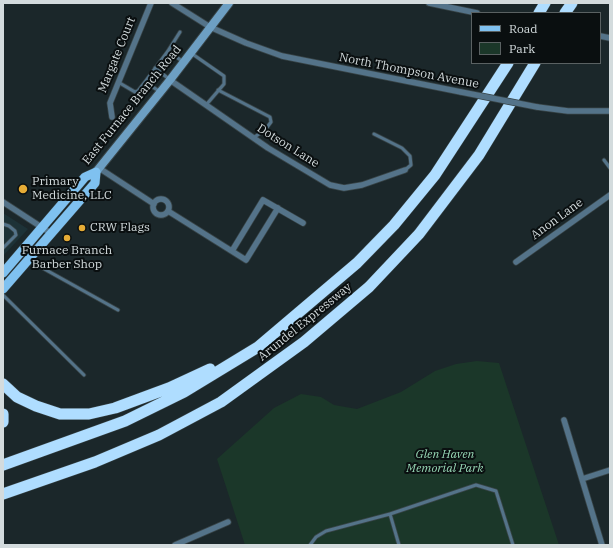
<!DOCTYPE html>
<style>
body{margin:0}
#map{position:relative;width:613px;height:548px;overflow:hidden;background:#1b272a;font-family:"IBM Plex Serif",serif}
canvas{display:block}
.frame{position:absolute;inset:0;border:4px solid #d3dbdd;pointer-events:none}
.legend{position:absolute;left:471px;top:12px;width:130px;height:52px;box-sizing:border-box;background:#0a0f10;border:1px solid #5a6162;margin:0;padding:5px 7px;list-style:none;font-size:12px;color:#d3dbdd}
.legend li{display:flex;align-items:center;gap:8px;height:20px}
.legend b{width:20px;border:1px solid #5a6162}
</style>
<div id="map">
<canvas width="613" height="548"></canvas>
<div class="frame"></div>
<ul class="legend">
<li><b style="height:5px;background:#7fc1f0"></b>Road</li>
<li><b style="height:11px;background:#1b3729"></b>Park</li>
</ul>
</div>
<script>
const c = document.querySelector('canvas').getContext('2d');
c.lineJoin = 'round';
function fillPath(path, color) { c.fillStyle = color; c.fill(path, 'evenodd'); }
const toPath = rows => new Path2D(rows.map(r => 'M' + r).join(''));
function stroke(path, color, width, dash) { c.strokeStyle = color; c.lineWidth = width; c.lineCap = dash ? 'butt' : 'round'; c.setLineDash(dash || []); c.stroke(path); }
function label(font, color, halo, rows, align = 'center') {
  c.font = font + ' "IBM Plex Serif",serif'; c.lineWidth = 4; c.setLineDash([]); c.textBaseline = 'middle'; c.strokeStyle = halo; c.fillStyle = color; for (const [text, x, y, turn = 0] of rows) {
    c.save(); c.translate(x, y); c.rotate((+turn || 0) * Math.PI / 180); c.textAlign = isNaN(turn) ? turn : align; if (halo) c.strokeText(text, 0, 0); c.fillText(text, 0, 0); c.restore();
  }
}
fillPath(toPath([
 [3,213,28,229,3,256]
]), '#1d3237');
fillPath(toPath([
 [477,361,499,363,559,545,245,545,217,459,274,408,301,394,321,397,334,405,357,409,401,392,435,371,456,364]
]), '#1b3729');
const lane = toPath([
 [168,51,180,32],
 [191,53,224,76,224,84,206,105],
 [155,68,169,79],
 [118,82,135,92,138,91,145,82],
 [218,90,270,117,271,122,265,130,253,138],
 [159,91,145,82,168,51,182,61],
 [374,134,402,148,410,156,411,165,405,170],
 [604,160,610,168],
 [71,181,76,184],
 [3,224,9,226,15,231,16,235,3,248],
 [30,261,118,310],
 [3,295,84,375],
 [390,514,476,485,496,491,513,545],
 [310,545,316,537,326,531,390,514,399,545]
]);
const street = toPath([
 [172,3,210,27,246,43,282,56,461,92],
 [429,3,477,13],
 [600,36,610,38],
 [170,80,268,148,330,185,344,188,362,185,405,170],
 [537,107,568,111,610,111],
 [112,117,110,103,151,3],
 [99,168,154,204],
 '153 207a8 8 0 1 1 16 0a8 8 0 1 1-16 0Z',
 [3,202,52,234],
 [168,211,246,260,278,208],
 [232,251,263,200,303,223],
 [516,262,610,195],
 [564,420,602,545],
 [582,479,610,470],
 [175,545,228,522]
]);
const secondary = toPath([
 [96,172,170,80,229,3]
]);
const primary = toPath([
 [3,273,85,177,96,172,95,183,3,289]
]);
const highway = toPath([
 [539,13,545,3],
 [565,13,572,3],
 [3,384,17,397,36,406,60,414,89,414,115,408,169,388,210,369],
 [3,414,3,422],
 [3,465,125,421,184,392,258,347,357,263,394,225,435,175,508,63],
 [3,494,95,462,159,435,221,402,304,342,369,287,419,234,479,155,535,63]
]);
stroke(lane, '#384447', 4.5);
stroke(street, '#384447', 7);
stroke(secondary, '#384447', 10);
stroke(primary, '#384447', 10);
stroke(highway, '#384447', 12);
stroke(lane, '#547389', 3);
stroke(street, '#547389', 5.5);
stroke(secondary, '#6d9fc3', 8);
stroke(primary, '#7fc1f0', 9);
stroke(highway, '#afddff', 11);
const streetBridge = toPath([
 [461,92,537,107]
]);
stroke(streetBridge, '#384447', 7, []);
stroke(streetBridge, '#547389', 5.5);
for (const [x, y, r, color] of [
 [23,189,5,"#e6ac36"],
 [82,228,4,"#e6ac36"],
 [67,238,4,"#e6ac36"]
]) { const dot = new Path2D(); dot.arc(x, y, r, 0, 2 * Math.PI); c.fillStyle = color; c.fill(dot); stroke(dot, '#0a0f10', 1.5); }
label('12px', '#d3dbdd', '#0a0f10', [
 ["Margate Court",117,55,-68],
 ["North Thompson Avenue",409,71,11],
 ["East Furnace Branch Road",132,105,-51],
 ["Dotson Lane",288,146,32],
 ["Anon Lane",557,219,-36],
 ["Arundel Expressway",305,322,-39]
]);
label('12px', '#d3dbdd', '#0a0f10', [
 ["Primary",32,182],
 ["Medicine, LLC",32,196],
 ["CRW Flags",90,228],
 ["Furnace Branch",67,251,"center"],
 ["Barber Shop",67,265,"center"]
], 'left');
label('italic 12px', '#96d6b4', '#0a0f10', [
 ["Glen Haven",445,455],
 ["Memorial Park",445,469]
]);
</script>
